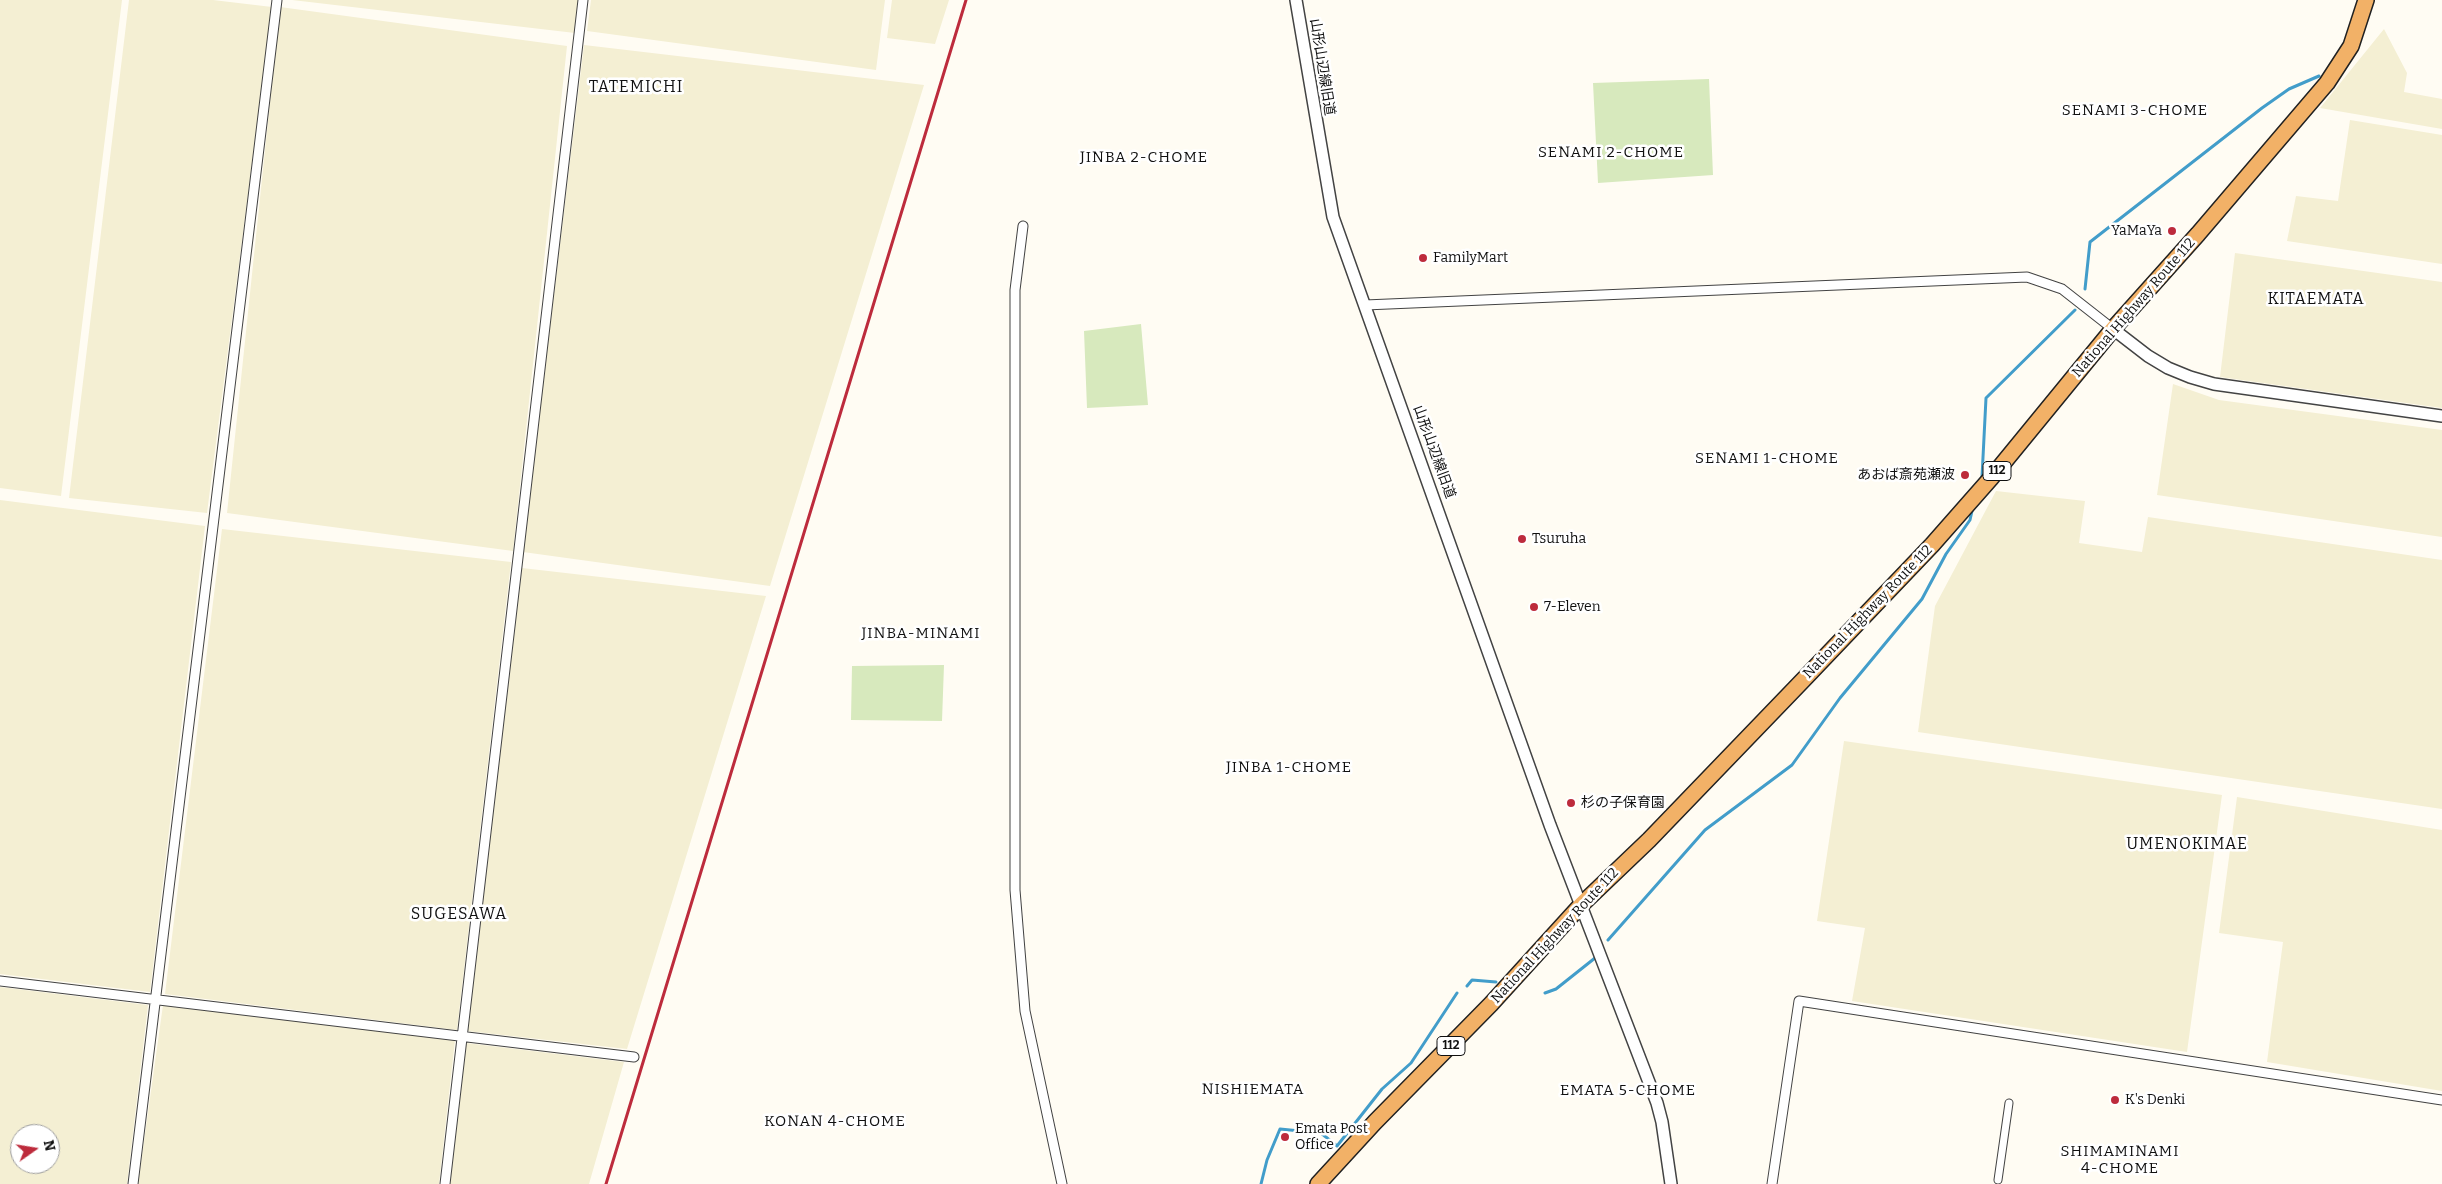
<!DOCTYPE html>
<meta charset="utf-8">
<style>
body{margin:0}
#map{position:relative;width:2442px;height:1184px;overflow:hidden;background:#fffcf3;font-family:Bitter,serif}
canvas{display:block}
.north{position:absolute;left:10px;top:1124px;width:50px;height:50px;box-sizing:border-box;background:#fff;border:1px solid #9f9f9f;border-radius:50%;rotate:77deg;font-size:14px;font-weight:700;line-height:20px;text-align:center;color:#101010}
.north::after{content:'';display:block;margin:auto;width:18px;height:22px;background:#bd2b3c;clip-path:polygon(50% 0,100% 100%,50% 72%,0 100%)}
</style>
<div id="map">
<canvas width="2442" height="1184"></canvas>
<div class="north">N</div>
</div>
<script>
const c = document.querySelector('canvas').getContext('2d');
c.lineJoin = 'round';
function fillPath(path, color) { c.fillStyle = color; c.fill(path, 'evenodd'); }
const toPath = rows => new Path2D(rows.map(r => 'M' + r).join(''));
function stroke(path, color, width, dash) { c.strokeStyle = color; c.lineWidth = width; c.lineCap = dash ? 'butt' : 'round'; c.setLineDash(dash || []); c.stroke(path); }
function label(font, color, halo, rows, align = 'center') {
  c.font = font + ' Bitter,"Noto Sans JP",serif'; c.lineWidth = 5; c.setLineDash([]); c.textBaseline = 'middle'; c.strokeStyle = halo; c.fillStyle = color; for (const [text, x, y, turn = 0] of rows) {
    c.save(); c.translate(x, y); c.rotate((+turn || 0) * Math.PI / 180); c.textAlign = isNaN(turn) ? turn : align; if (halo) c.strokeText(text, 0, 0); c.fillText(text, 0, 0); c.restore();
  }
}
fillPath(toPath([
 [0,0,122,0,61,496,0,488],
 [129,0,213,0,272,7,207,513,69,498],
 [292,0,579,0,575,33],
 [591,0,885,0,876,70,587,31],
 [892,0,949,0,935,44,887,38],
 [280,7,567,46,513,551,227,513],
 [2384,29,2407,73,2404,92,2442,99,2442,129,2320,108],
 [584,45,924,85,770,586,523,552],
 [2350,120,2442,135,2442,264,2287,241,2296,196,2338,201],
 [2235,253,2442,282,2442,408,2220,377],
 [2173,384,2219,400,2442,430,2442,537,2157,495],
 [1996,491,2085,501,2079,543,2142,552,2148,517,2442,560,2442,809,1918,732,1935,606],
 [0,500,205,526,150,992,0,974],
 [222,529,511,562,457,1030,165,994],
 [522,568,766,596,627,1049,467,1031],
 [1844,741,2222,795,2187,1052,1852,1001,1865,928,1817,921],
 [2237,797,2442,830,2442,1091,2267,1062,2283,942,2219,933],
 [0,987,148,1005,127,1184,0,1184],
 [20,1134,50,1134,50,1164,20,1164],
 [163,1005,455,1040,439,1184,138,1184],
 [466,1043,624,1062,589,1184,450,1184]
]), '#f4efd3');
fillPath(toPath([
 [1709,79,1713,175,1598,183,1593,83],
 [1141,324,1148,405,1087,408,1084,331],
 [944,665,942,721,851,720,852,666]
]), '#d7e9bd');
stroke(toPath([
 [2085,289,2090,242,2262,108,2289,89,2319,76],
 [1982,477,1986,398,2075,310],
 [1608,940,1705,830,1792,765,1840,698,1922,599,1946,554,1970,520,1972,511],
 [1467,986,1472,980,1496,982],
 [1545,993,1556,989,1595,958],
 [1311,1125,1337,1146,1382,1089,1411,1063,1457,993],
 [1261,1184,1267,1160,1280,1129,1300,1131]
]), '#429dca', 3);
const pedestrian = toPath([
 [1998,1180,2009,1103]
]);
const minor = toPath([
 [1023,226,1015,290,1015,890,1025,1011,1062,1184],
 [1365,305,2027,277,2062,289,2113,329],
 [0,981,634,1057],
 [133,1184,277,0],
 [445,1184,583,0],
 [1772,1184,1799,1001,2442,1100]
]);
const tertiary = toPath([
 [1296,0,1333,217,1550,825,1657,1103,1662,1122,1671,1184],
 [2113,329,2148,356,2168,368,2190,377,2214,384,2442,416]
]);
const trunk = toPath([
 [1318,1184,1375,1122,1491,1004,1581,905,1649,840,1807,676,1932,545,1991,478,2113,329,2198,234,2327,83,2351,46,2366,0]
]);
stroke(pedestrian, '#434343', 9);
stroke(minor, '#434343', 11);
stroke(tertiary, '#434343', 14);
stroke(trunk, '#212121', 18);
stroke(pedestrian, '#fff', 7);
stroke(minor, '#fff', 9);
stroke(tertiary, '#fff', 11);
stroke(trunk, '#f2b167', 15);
stroke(toPath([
 [606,1184,966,0]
]), '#bd2b3c', 3);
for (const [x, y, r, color] of [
 [2172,231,5,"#bd2b3c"],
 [1423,258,5,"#bd2b3c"],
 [1965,475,5,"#bd2b3c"],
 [1522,539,5,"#bd2b3c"],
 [1534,607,5,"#bd2b3c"],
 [1571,803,5,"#bd2b3c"],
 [2115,1100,5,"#bd2b3c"],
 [1285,1137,5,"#bd2b3c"]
]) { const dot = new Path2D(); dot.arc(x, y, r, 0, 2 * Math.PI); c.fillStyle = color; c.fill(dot); stroke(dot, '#fff', 2); }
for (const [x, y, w] of [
 [1997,471,28],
 [1451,1046,28]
]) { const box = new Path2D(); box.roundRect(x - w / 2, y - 9.5, w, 19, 4); c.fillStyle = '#fff'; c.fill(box); stroke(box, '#101010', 1); }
label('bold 12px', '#101010', null, [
 ["112",1997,471],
 ["112",1451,1046]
]);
label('14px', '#101010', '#fff', [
 ["山形山辺線旧道",1322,67,81],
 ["National Highway Route 112",2134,308,-49],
 ["山形山辺線旧道",1434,452,70],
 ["National Highway Route 112",1868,612,-46],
 ["National Highway Route 112",1555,936,-47]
]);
label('14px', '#101010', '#fff', [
 ["YaMaYa",2162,231,"right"],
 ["FamilyMart",1433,258],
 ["あおば斎苑瀬波",1955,475,"right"],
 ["Tsuruha",1532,539],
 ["7-Eleven",1544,607],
 ["杉の子保育園",1581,803],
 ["K's Denki",2125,1100],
 ["Emata Post",1295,1129],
 ["Office",1295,1145]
], 'left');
c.letterSpacing = '1px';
label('15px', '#101010', '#fff', [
 ["SENAMI 3-CHOME",2135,111],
 ["SENAMI 2-CHOME",1611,153],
 ["JINBA 2-CHOME",1144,158],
 ["SENAMI 1-CHOME",1767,459],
 ["JINBA-MINAMI",921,634],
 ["JINBA 1-CHOME",1289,768],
 ["NISHIEMATA",1253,1090],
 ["EMATA 5-CHOME",1628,1091],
 ["KONAN 4-CHOME",835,1122],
 ["SHIMAMINAMI",2120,1152],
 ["4-CHOME",2120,1169]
]);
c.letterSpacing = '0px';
c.letterSpacing = '1px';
label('16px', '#101010', '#fff', [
 ["TATEMICHI",636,88],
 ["KITAEMATA",2316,300],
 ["UMENOKIMAE",2187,845],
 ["SUGESAWA",459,915]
]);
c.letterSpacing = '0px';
</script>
